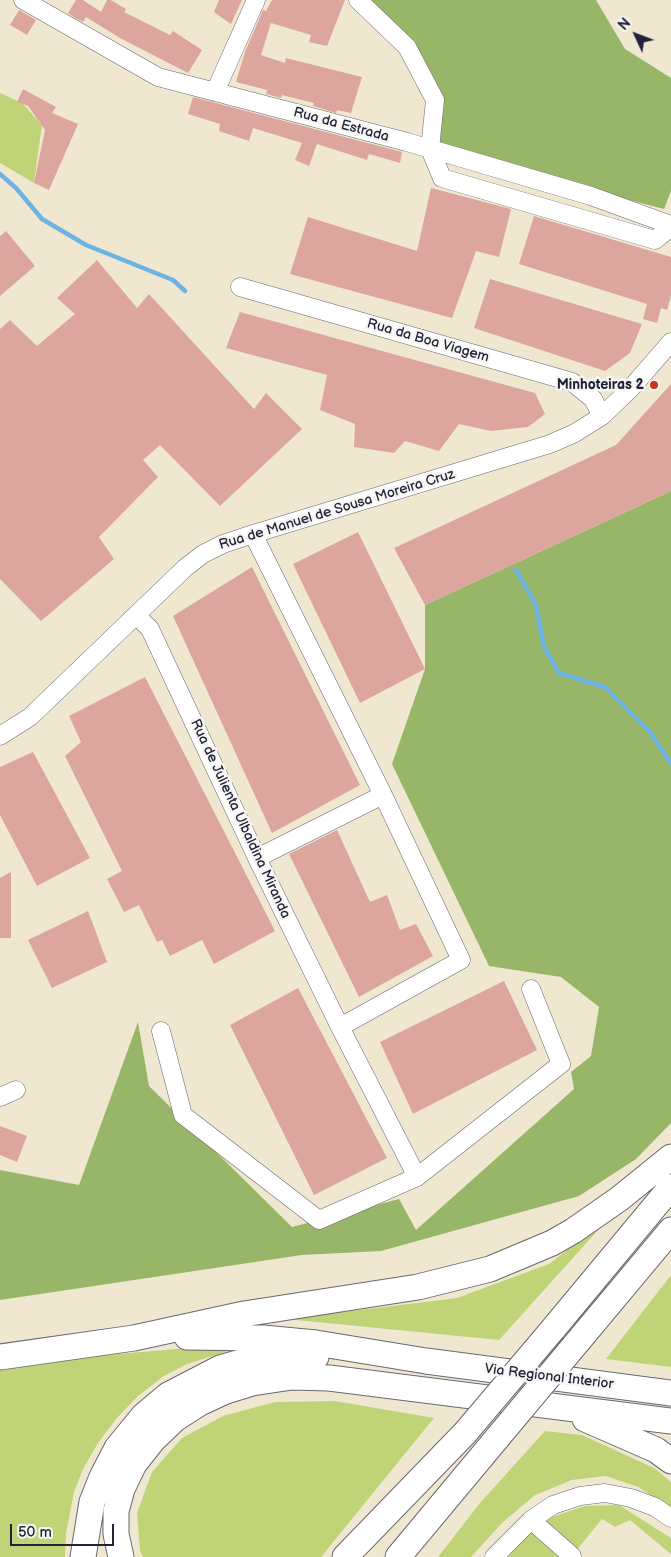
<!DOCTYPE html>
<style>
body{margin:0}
#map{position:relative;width:671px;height:1557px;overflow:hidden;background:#f0e7d1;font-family:"Balsamiq Sans",sans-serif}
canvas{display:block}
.north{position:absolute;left:611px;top:10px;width:50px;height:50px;-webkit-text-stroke:4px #f6f6f2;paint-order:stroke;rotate:313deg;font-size:14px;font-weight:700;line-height:20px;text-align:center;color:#22223b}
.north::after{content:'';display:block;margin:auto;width:18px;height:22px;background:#22223b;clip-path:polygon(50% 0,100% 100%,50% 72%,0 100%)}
.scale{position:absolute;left:10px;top:1524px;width:104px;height:22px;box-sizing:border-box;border:2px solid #22223b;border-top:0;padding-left:6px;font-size:15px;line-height:18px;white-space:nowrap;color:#22223b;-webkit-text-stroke:4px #f6f6f2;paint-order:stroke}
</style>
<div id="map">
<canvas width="671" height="1557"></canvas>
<div class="north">N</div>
<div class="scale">50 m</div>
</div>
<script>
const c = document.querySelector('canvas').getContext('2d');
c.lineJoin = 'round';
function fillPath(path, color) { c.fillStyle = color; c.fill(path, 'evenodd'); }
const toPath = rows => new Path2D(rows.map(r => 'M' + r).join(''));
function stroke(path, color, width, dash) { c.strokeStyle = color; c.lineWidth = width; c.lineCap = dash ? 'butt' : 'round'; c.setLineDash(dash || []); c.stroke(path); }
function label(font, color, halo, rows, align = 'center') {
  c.font = font + ' "Balsamiq Sans",sans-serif'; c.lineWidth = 5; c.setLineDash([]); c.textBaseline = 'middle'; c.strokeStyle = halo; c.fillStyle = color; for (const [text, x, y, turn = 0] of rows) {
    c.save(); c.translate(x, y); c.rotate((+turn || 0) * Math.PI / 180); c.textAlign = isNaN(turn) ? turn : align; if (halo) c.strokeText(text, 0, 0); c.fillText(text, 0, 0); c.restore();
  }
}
fillPath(toPath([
 [0,93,22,103,42,125,34,183,0,163],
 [597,1227,599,1229,499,1340,286,1319,287,1314,343,1312,457,1298,549,1264],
 [671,1275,671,1367,606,1359],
 [211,1346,241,1347,187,1364,164,1376,138,1396,116,1419,98,1443,83,1469,74,1492,66,1533,65,1557,0,1557,0,1370,106,1355],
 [335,1401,434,1418,321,1557,143,1557,140,1551,137,1513,152,1472,182,1438,223,1416,275,1402],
 [545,1431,582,1435,654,1468,671,1482,671,1508,638,1487,606,1476,572,1480,535,1495,503,1522,471,1557,438,1557,480,1503],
 [619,1505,671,1538,671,1554,630,1520,615,1527,602,1519,571,1557,508,1557,524,1538,549,1518,585,1506]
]), '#c0d477');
fillPath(toPath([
 [362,0,596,0,625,49,671,78,671,191,664,209,430,149,435,99],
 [671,491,671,1123,636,1159,579,1196,381,1251,302,1255,0,1300,0,1170,79,1185,138,1022,149,1086,292,1227,399,1199,416,1230,574,1089,571,1072,591,1056,599,1007,561,977,489,966,392,764,425,669,425,605]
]), '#98b668');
stroke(toPath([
 [0,174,16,188,42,219,86,245,173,280,185,291],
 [516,570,536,605,544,647,559,673,605,687,650,732,671,764]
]), '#6db4e4', 4.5);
fillPath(toPath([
 [76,0,83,0,101,12,107,0,111,0,126,9,124,12,170,35,173,31,202,50,188,73,120,38,86,17,83,22,75,18,68,13],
 [219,0,242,0,231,24,214,12],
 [272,0,345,0,327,46,309,42,311,35,271,23,261,55,285,63,286,58,362,77,351,113,337,110,336,113,313,106,314,103,282,95,281,98,266,94,267,90,236,82,245,52,263,10,266,11],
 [19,10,36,20,27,35,10,25],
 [23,89,56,107,52,113,78,124,49,190,34,183,45,130,28,106,17,102],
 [193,97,402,152,400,163,369,154,367,160,317,144,309,166,295,160,302,143,253,128,249,141,219,131,220,124,188,114],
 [431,188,511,209,499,257,476,251,452,318,290,274,308,217,417,251],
 [534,216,671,257,671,295,667,310,661,308,657,323,643,319,647,304,519,264],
 [6,231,35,266,0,296,0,236],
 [97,260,137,308,149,294,254,409,266,393,302,429,220,506,160,445,143,460,158,477,99,537,114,559,41,621,0,579,0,329,10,320,37,346,75,314,57,298],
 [490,279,642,324,630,353,605,371,474,328],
 [240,312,535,393,545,414,528,427,491,431,459,424,439,451,405,441,394,453,354,447,355,424,320,410,327,375,226,348],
 [671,384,671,491,425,605,394,548,616,445],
 [358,532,425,669,360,703,293,564],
 [252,567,360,785,272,833,173,616],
 [145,677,275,931,214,964,202,940,170,956,162,940,157,942,139,905,124,912,107,879,122,871,65,756,81,742,69,716],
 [33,752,90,858,37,886,0,815,0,767],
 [337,830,370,902,387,895,400,930,416,924,433,956,359,997,289,854],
 [11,872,11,938,0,938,0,878],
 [88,911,107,962,52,988,28,940],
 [504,981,537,1050,413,1114,380,1042],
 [298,988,387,1158,314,1195,230,1025],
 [0,1126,27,1136,17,1162,0,1155]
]), '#dca69e');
const minor = toPath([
 [23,0,158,77,407,142,591,196,671,225],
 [358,0,407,47,435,100,430,149,442,178,655,240,671,227],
 [215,92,256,0],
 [240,287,572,382,593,399,602,416],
 [253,534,383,795,257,858],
 [136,615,150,629,257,858,340,1027,417,1177,561,1064,531,989],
 [0,736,30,717,185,568,203,554,223,544,253,534,550,444,575,433,602,416,631,388,671,342],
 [340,1027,461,960,383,795],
 [161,1031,183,1115,319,1220,417,1177],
 [0,1097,16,1090],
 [531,1520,572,1556],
 [494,1557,531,1520,553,1505,580,1496,605,1493,631,1498,655,1507,671,1518]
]);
const highway = toPath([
 [553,1329,671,1187],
 [585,1333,671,1230],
 [187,1337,263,1338,316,1343,426,1361,671,1393],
 [0,1357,134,1338,244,1314,418,1287,490,1269,552,1243,573,1231,619,1199,671,1157],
 [585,1419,656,1450,671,1461],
 [83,1557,92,1502,102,1477,117,1448,144,1415,168,1395,220,1368,248,1360,316,1357],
 [121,1557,116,1534,116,1511,122,1489,134,1464,153,1440,175,1419,200,1403,226,1391,252,1383,292,1377,329,1378,671,1421],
 [345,1557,465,1433],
 [398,1557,498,1437]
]);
stroke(minor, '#6a6770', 19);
stroke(highway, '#6a6770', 27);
stroke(minor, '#fff', 18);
stroke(highway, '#fff', 25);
const highwayBridge = toPath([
 [465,1433,553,1329],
 [498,1437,585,1333]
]);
stroke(highwayBridge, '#6a6770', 27, []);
stroke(highwayBridge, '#fff', 25);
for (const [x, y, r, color] of [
 [654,385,5,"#c8321e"]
]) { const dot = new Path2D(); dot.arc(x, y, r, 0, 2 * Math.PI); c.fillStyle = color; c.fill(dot); stroke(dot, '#f6f6f2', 2); }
label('14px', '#22223b', '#f6f6f2', [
 ["Rua da Estrada",341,125,15],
 ["Rua da Boa Viagem",428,341,16],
 ["Rua de Manuel de Sousa Moreira Cruz",337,510,-17],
 ["Rua de Julienta Ulbaldina Miranda",240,819,65],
 ["Via Regional Interior",549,1377,7]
]);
label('bold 14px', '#22223b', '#f6f6f2', [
 ["Minhoteiras 2",644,385]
], 'right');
</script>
